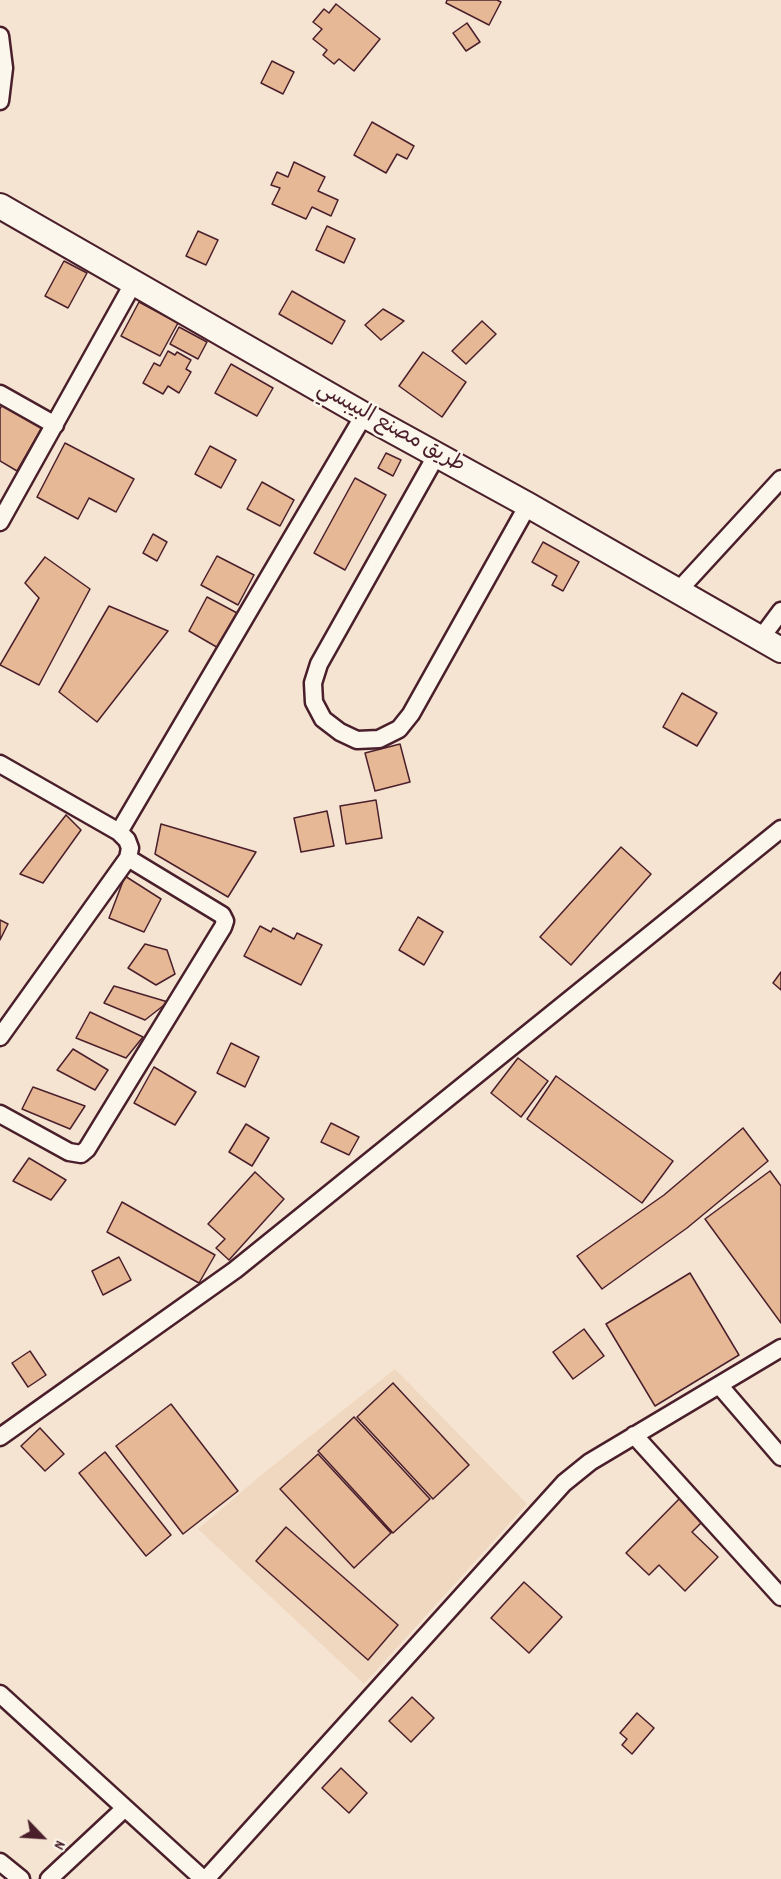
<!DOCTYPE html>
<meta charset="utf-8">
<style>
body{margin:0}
#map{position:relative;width:781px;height:1879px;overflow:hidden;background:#f5e4d2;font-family:Dekko,sans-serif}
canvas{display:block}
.north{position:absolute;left:12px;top:1807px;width:60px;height:60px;-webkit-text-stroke:4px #fbf7ec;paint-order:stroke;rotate:115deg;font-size:16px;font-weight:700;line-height:24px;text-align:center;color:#4a1f2b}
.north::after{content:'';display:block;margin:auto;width:21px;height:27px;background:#4a1f2b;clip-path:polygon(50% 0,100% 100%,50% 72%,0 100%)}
</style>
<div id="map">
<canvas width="781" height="1879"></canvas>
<div class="north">N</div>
</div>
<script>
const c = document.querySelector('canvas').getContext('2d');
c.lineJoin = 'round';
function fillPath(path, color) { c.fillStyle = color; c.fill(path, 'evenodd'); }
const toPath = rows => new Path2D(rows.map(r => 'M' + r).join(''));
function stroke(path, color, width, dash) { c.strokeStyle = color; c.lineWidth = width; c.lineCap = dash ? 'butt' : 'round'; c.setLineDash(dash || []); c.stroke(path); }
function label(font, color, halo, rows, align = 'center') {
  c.font = font + ' Dekko,"Playpen Sans Arabic",sans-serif'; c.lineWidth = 5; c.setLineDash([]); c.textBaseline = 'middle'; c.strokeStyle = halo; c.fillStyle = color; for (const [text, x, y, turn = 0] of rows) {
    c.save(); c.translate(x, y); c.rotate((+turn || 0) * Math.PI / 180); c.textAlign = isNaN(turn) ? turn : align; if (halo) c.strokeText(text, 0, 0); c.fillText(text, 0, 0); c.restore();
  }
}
fillPath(toPath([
 [395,1369,527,1504,364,1684,198,1529,265,1472]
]), '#f0d7c0');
const building = toPath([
 [447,0,497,0,501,2,489,25,446,3,447,0],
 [336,4,380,39,354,71,339,59,334,64,323,55,327,50,313,39,322,29,313,22,324,9,329,13,336,4],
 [467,23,480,42,466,51,453,33,467,23],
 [272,61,294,72,283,94,261,83,272,61],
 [372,122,414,146,407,159,397,154,386,173,354,155,372,122],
 [294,162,325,177,318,191,338,200,331,216,312,207,306,219,272,204,280,188,271,185,277,172,288,177,294,162],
 [327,226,355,239,344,263,316,250,327,226],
 [198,231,218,240,206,265,186,256,198,231],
 [64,261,87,273,68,308,45,296,64,261],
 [292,291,345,321,332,344,279,314,292,291],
 [139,302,178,323,160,356,121,336,139,302],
 [383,309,404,321,381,340,365,325,383,309],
 [482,321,496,334,466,364,452,351,482,321],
 [179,327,207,342,198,359,170,344,179,327],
 [168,351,175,355,177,352,191,360,186,369,191,372,179,393,168,386,163,394,143,383,154,363,160,366,168,351],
 [423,352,466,382,442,417,399,386,423,352],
 [231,364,273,388,257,416,215,393,231,364],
 [3,403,43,426,17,471,0,461,0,409,3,403],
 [65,443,134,479,116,512,89,498,78,519,37,497,65,443],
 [210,446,236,460,221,488,195,474,210,446],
 [386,453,401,460,393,476,378,468,386,453],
 [355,478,386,495,345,570,314,553,355,478],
 [262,482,294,500,280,526,247,509,262,482],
 [153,534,167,542,157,561,143,553,153,534],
 [543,542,579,562,563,591,552,585,557,576,532,562,543,542],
 [217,556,254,575,238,605,201,585,217,556],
 [45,557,90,589,39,685,0,665,39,598,25,583,45,557],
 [207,597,239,614,220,649,189,631,207,597],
 [109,606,168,631,97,722,59,692,109,606],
 [682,693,717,713,697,746,663,727,682,693],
 [400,744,410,782,375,791,365,753,400,744],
 [376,800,382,838,346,844,340,806,376,800],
 [327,811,334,846,301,852,294,818,327,811],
 [66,815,81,830,43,883,20,874,66,815],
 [161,824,256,852,228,897,155,854,161,824],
 [621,847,651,874,571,965,540,937,621,847],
 [125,876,161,899,144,932,109,918,125,876],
 [418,917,443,932,424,965,399,950,418,917],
 [0,920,8,924,0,940,0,920],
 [260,926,271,932,273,928,294,939,297,933,322,945,301,985,244,956,260,926],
 [145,944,167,950,175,974,156,985,128,968,145,944],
 [781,972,781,990,773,983,781,972],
 [114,986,168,1002,145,1020,104,1003,114,986],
 [90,1012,143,1037,126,1058,76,1038,90,1012],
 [231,1043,259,1057,245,1087,217,1073,231,1043],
 [73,1049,108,1070,95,1090,57,1070,73,1049],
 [518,1058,548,1081,521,1117,491,1093,518,1058],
 [154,1067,196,1092,175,1125,134,1103,154,1067],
 [556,1076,673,1161,642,1203,527,1119,556,1076],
 [33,1087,85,1106,70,1129,22,1109,33,1087],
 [331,1123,359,1137,349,1155,321,1142,331,1123],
 [246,1124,269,1138,252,1166,229,1152,246,1124],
 [743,1128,768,1161,687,1228,602,1289,577,1256,664,1195,743,1128],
 [29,1158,66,1180,51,1200,13,1181,29,1158],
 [770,1171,781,1186,781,1323,705,1219,770,1171],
 [255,1172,284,1199,229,1260,216,1248,225,1239,208,1224,255,1172],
 [122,1202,215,1255,199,1283,107,1232,122,1202],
 [119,1257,131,1280,103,1295,92,1271,119,1257],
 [690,1273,739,1355,655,1406,606,1324,690,1273],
 [584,1329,604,1356,573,1379,553,1352,584,1329],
 [30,1351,46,1375,28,1387,12,1363,30,1351],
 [393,1383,469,1465,433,1499,357,1417,393,1383],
 [171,1404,238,1491,183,1534,116,1446,171,1404],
 [354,1417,430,1499,393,1533,318,1451,354,1417],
 [40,1428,64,1454,45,1471,21,1446,40,1428],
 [105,1452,171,1535,146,1556,79,1473,105,1452],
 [318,1454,391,1533,354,1568,280,1489,318,1454],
 [682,1496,705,1519,692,1532,718,1557,685,1591,659,1565,649,1575,626,1553,682,1496],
 [286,1527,398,1625,368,1660,256,1561,286,1527],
 [524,1582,562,1617,529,1653,491,1618,524,1582],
 [412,1697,434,1718,411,1742,389,1721,412,1697],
 [637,1713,654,1728,632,1754,622,1745,627,1739,620,1733,637,1713],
 [341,1768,367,1793,349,1813,322,1788,341,1768]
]);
fillPath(building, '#e6b896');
stroke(building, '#4a1f2b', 1.5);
const minor = toPath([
 [0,36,4,68,0,101],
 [0,394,55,425],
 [436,456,319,664,313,683,314,702,323,719,340,732,357,740,379,739,399,729,411,714,528,505],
 [0,522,134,282],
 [678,591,781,479],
 [761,638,781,611],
 [0,764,119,832,127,840,130,848,128,858,0,1037],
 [119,832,364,415],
 [0,1114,69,1152,81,1154,87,1149,223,927,225,921,222,915,128,858],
 [719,1385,781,1457],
 [634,1435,781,1597],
 [0,1437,235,1270,781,829],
 [0,1694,203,1879],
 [0,1862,21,1879],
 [49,1879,125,1808],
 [206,1879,564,1483,590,1462,781,1348]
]);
const secondary = toPath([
 [0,206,364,415,528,505,781,650]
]);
stroke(minor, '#4a1f2b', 21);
stroke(secondary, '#4a1f2b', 28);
stroke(minor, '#fbf7ec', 16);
stroke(secondary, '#fbf7ec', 24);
label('21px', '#4a1f2b', '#fbf7ec', [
 ["طريق مصنع البيبسي",390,429,29]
]);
</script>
